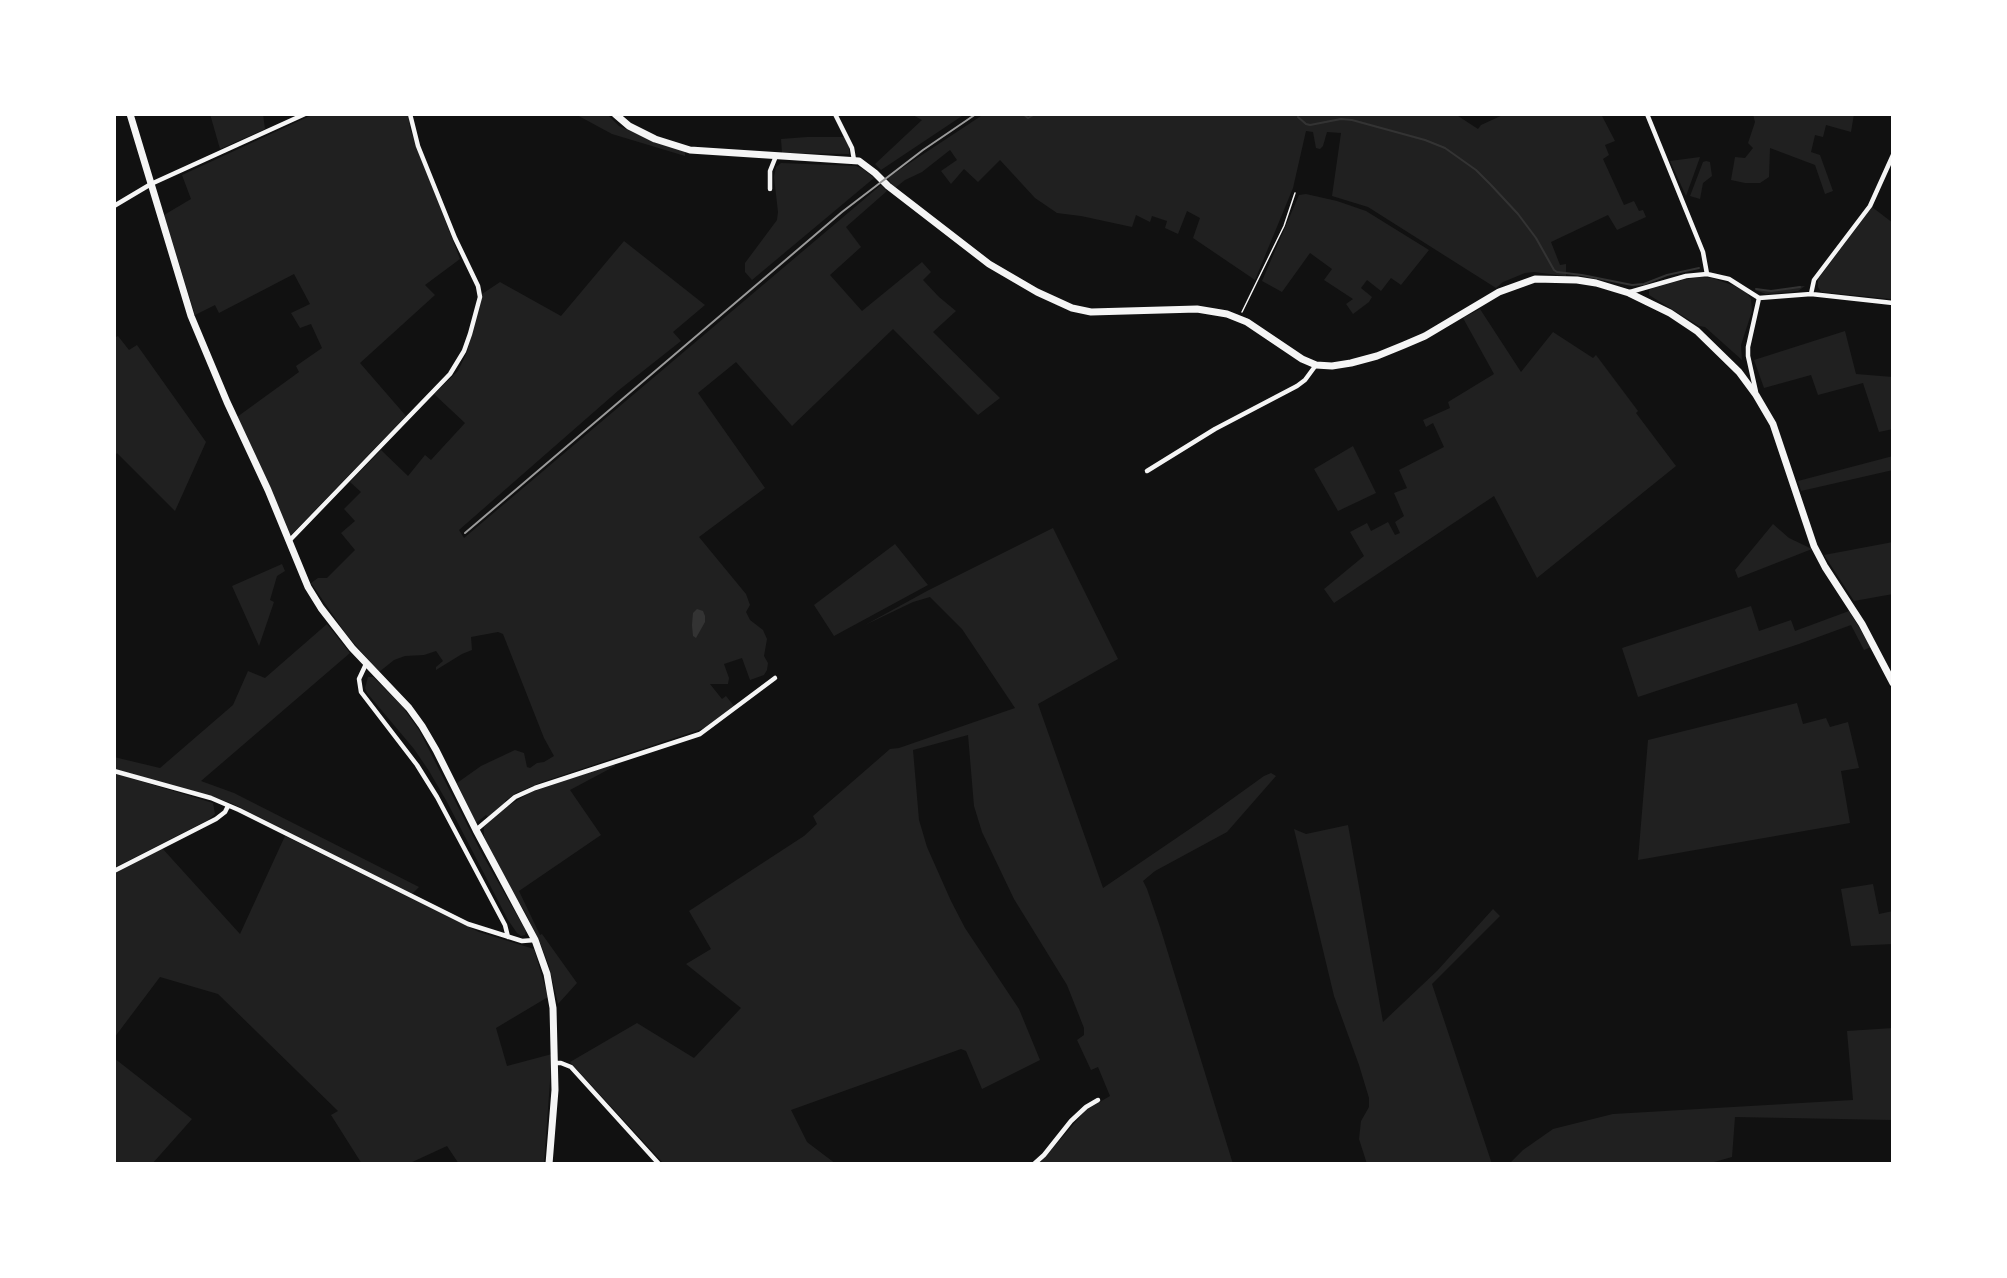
<!DOCTYPE html>
<style>
body{margin:0}
#map{position:relative;width:2007px;height:1278px;overflow:hidden;background:#111;font-family:Quicksand,sans-serif}
canvas{display:block}
.frame{position:absolute;inset:0;border:116px solid #fff;pointer-events:none}
</style>
<div id="map">
<canvas width="2007" height="1278"></canvas>
<div class="frame"></div>
</div>
<script>
const c = document.querySelector('canvas').getContext('2d');
c.lineJoin = 'round';
function fillPath(path, color) { c.fillStyle = color; c.fill(path, 'evenodd'); }
const toPath = rows => new Path2D(rows.map(r => 'M' + r).join(''));
function stroke(path, color, width, dash) { c.strokeStyle = color; c.lineWidth = width; c.lineCap = dash ? 'butt' : 'round'; c.setLineDash(dash || []); c.stroke(path); }
fillPath(toPath([
 [210,114,263,114,265,129,220,149],
 [314,114,409,114,410,129,460,259,425,285,435,295,360,363,406,416,290,536,237,417,299,372,296,366,322,348,311,324,300,328,291,313,310,304,294,274,219,313,215,305,195,315,164,215,191,199,182,175],
 [575,114,607,114,619,126,654,141,685,151,685,156,612,134],
 [911,114,965,114,881,170,875,164,922,120],
 [984,114,1455,114,1478,129,1481,125,1505,114,1601,114,1615,141,1605,145,1609,155,1603,159,1624,205,1634,201,1639,211,1643,210,1646,217,1617,230,1608,215,1551,242,1560,265,1566,264,1566,276,1534,272,1525,273,1503,282,1496,288,1368,207,1332,196,1341,133,1327,132,1323,146,1320,149,1316,148,1313,132,1306,131,1293,188,1255,280,1193,238,1200,218,1187,211,1178,234,1165,228,1167,221,1152,216,1150,222,1136,215,1132,227,1081,216,1057,213,1035,198,1000,160,978,182,964,169,951,184,941,171,957,160,950,150,922,172,905,180,895,188,887,178],
 [1753,114,1854,114,1851,132,1826,125,1823,137,1815,135,1811,152,1820,155,1833,191,1825,194,1815,165,1770,148,1769,177,1760,183,1745,183,1731,180,1735,157,1745,158,1753,148,1748,143,1755,122],
 [807,137,844,137,849,146,849,154,782,153,781,139],
 [1700,157,1699,160,1686,196,1670,161],
 [1706,161,1710,162,1712,176,1703,183,1700,199,1690,196,1703,162],
 [781,163,856,166,863,169,874,178,752,280,745,272,745,263,777,220,778,212,774,177,776,167],
 [881,185,887,191,846,227,861,247,830,275,862,311,922,262,931,272,923,280,939,297,956,311,933,332,1000,398,978,415,893,329,792,426,736,362,698,393,765,488,699,537,746,594,750,605,746,612,750,620,763,630,767,639,764,656,768,663,767,670,764,675,750,680,742,658,724,664,729,678,728,684,710,684,722,699,726,696,734,706,705,728,542,782,516,793,505,801,508,806,531,792,614,764,615,766,570,790,601,835,519,891,540,935,542,934,577,983,558,1004,549,966,541,945,525,912,503,877,484,837,484,827,490,819,486,815,476,823,457,783,481,766,515,750,524,753,527,767,530,768,537,763,544,762,554,756,544,738,503,634,498,632,471,637,472,650,462,654,436,670,436,667,443,661,436,651,424,655,405,656,394,660,379,672,346,634,311,583,318,578,327,578,355,550,341,533,355,521,344,509,361,492,350,482,381,450,408,476,425,455,431,460,465,423,434,394,458,371,467,352,482,294,500,282,561,316,624,241,705,305,673,332,681,341,619,390,459,530,464,538],
 [1306,194,1337,201,1366,211,1429,250,1401,285,1391,278,1381,291,1367,280,1361,288,1372,297,1369,302,1353,314,1346,304,1353,299,1324,280,1332,269,1310,253,1282,292,1262,281,1299,195],
 [1872,207,1893,223,1893,292,1891,299,1821,292,1818,287,1818,279],
 [1701,277,1712,278,1735,286,1747,293,1751,299,1752,311,1741,345,1742,360,1705,327,1699,326,1649,295,1649,290,1653,288,1682,280],
 [1801,286,1805,286,1798,291,1791,292,1766,294,1755,290,1780,290],
 [1480,309,1521,372,1553,332,1593,358,1596,355,1638,411,1636,413,1676,466,1537,578,1494,496,1334,603,1324,589,1364,556,1350,532,1367,523,1371,531,1388,522,1395,535,1400,533,1395,522,1404,516,1394,493,1407,488,1399,470,1444,447,1433,423,1426,427,1423,420,1450,408,1448,402,1494,374,1463,318],
 [1845,331,1856,374,1893,377,1893,429,1879,432,1863,383,1818,395,1811,375,1764,388,1754,360],
 [118,336,129,350,137,345,206,442,175,511,117,453,114,457,114,338],
 [1353,446,1376,493,1338,511,1314,469],
 [1893,456,1893,470,1801,491,1798,481],
 [1773,524,1789,538,1812,549,1738,578,1735,570],
 [1053,528,1118,659,1038,704,1103,888,1200,822,1264,776,1271,773,1276,776,1227,832,1155,871,1143,881,1147,889,1160,927,1233,1164,1039,1164,1086,1110,1110,1096,1098,1067,1091,1070,1077,1040,1084,1035,1084,1028,1067,985,1014,899,982,832,974,806,968,735,913,750,919,820,927,847,951,901,965,928,1019,1009,1040,1060,982,1089,966,1051,961,1049,791,1110,807,1142,836,1164,664,1164,570,1062,637,1023,694,1058,741,1008,686,964,711,949,689,911,804,836,817,824,813,816,890,749,899,748,1015,708,962,629,930,597,913,602,865,625,927,591],
 [1893,542,1893,594,1854,601,1824,555],
 [895,544,928,585,834,636,814,605],
 [282,564,285,571,277,576,270,600,274,602,259,646,232,586],
 [1751,606,1759,631,1791,620,1795,631,1849,611,1871,647,1864,650,1851,625,1799,644,1638,697,1622,648],
 [327,624,350,653,201,781,234,793,419,887,412,894,231,803,190,790,114,769,114,757,160,768,233,705,248,671,265,678],
 [368,677,373,677,402,706,419,730,482,854,526,931,525,935,521,936,517,933,508,920,447,802,429,771,414,749,367,693,365,688],
 [1797,703,1803,724,1826,718,1830,727,1848,722,1859,768,1841,771,1850,823,1638,860,1648,740],
 [114,773,213,803,215,814,208,820,114,868],
 [1348,825,1383,1022,1437,971,1493,909,1500,916,1432,984,1492,1164,1367,1164,1359,1139,1361,1121,1369,1107,1369,1098,1359,1065,1334,996,1294,829,1306,834],
 [285,836,479,932,534,949,548,997,496,1028,507,1066,552,1054,544,1164,459,1164,447,1146,408,1164,362,1164,331,1115,338,1111,218,994,160,977,114,1038,114,874,162,848,240,934],
 [1873,884,1879,914,1893,911,1893,944,1851,946,1841,889],
 [1893,1028,1893,1120,1735,1117,1732,1157,1707,1164,1509,1164,1523,1150,1553,1129,1613,1114,1853,1100,1847,1031],
 [114,1058,192,1119,152,1164,114,1164]
]), '#202020');
fillPath(toPath([
 [697,609,703,611,705,616,705,622,696,638,693,636,692,625,693,613]
]), '#333');
stroke(toPath([
 [1023,114,1028,118,1035,114],
 [1298,117,1306,124,1310,125,1341,119,1352,120,1425,140,1445,148,1476,170,1491,185,1518,214,1536,238,1554,270,1557,272,1582,275,1632,285,1644,284,1667,275,1699,268],
 [1756,289,1771,291,1800,287]
]), '#333', 2);
stroke(toPath([
 [1242,312,1284,226,1295,193]
]), '#f5f5f5', 1.5);
stroke(toPath([
 [835,114,852,148,854,160],
 [1647,114,1703,252,1707,274],
 [770,189,770,171,776,156],
 [114,206,151,184,305,114],
 [1630,292,1686,276,1707,274,1729,279,1759,298],
 [1811,294,1814,280,1870,206,1893,155],
 [1759,298,1811,294,1893,303],
 [1756,392,1748,356,1748,347,1759,298],
 [1147,471,1215,429,1297,386,1305,380,1316,365],
 [289,541,450,374,464,351,470,334,480,297,478,286,455,238,418,146,410,114],
 [366,664,359,679,361,692,417,765,437,797,505,925,508,937],
 [114,771,211,798,239,810,468,924,522,941,535,940],
 [476,830,515,797,535,788,700,734,775,678],
 [114,871,216,819,225,812,228,806],
 [555,1063,561,1063,571,1067,659,1164],
 [1034,1164,1044,1155,1071,1121,1086,1107,1098,1100]
]), '#f5f5f5', 4.5);
stroke(toPath([
 [130,114,191,316,227,402,268,490,308,587,321,608,352,648,409,708,422,726,436,750,476,830,535,940,547,974,553,1008,555,1090,549,1164],
 [615,114,629,126,655,139,690,150,859,161,875,173,888,186,989,264,1037,292,1072,308,1091,312,1197,309,1227,314,1247,322,1302,359,1316,365,1332,366,1351,363,1377,356,1404,345,1425,336,1499,292,1535,279,1577,280,1596,283,1629,293,1670,313,1697,331,1739,372,1756,395,1773,424,1814,546,1825,567,1862,624,1893,683]
]), '#f5f5f5', 7);
stroke(toPath([
 [465,533,842,212,923,150,976,114]
]), '#9a9a9a', 2);
</script>
